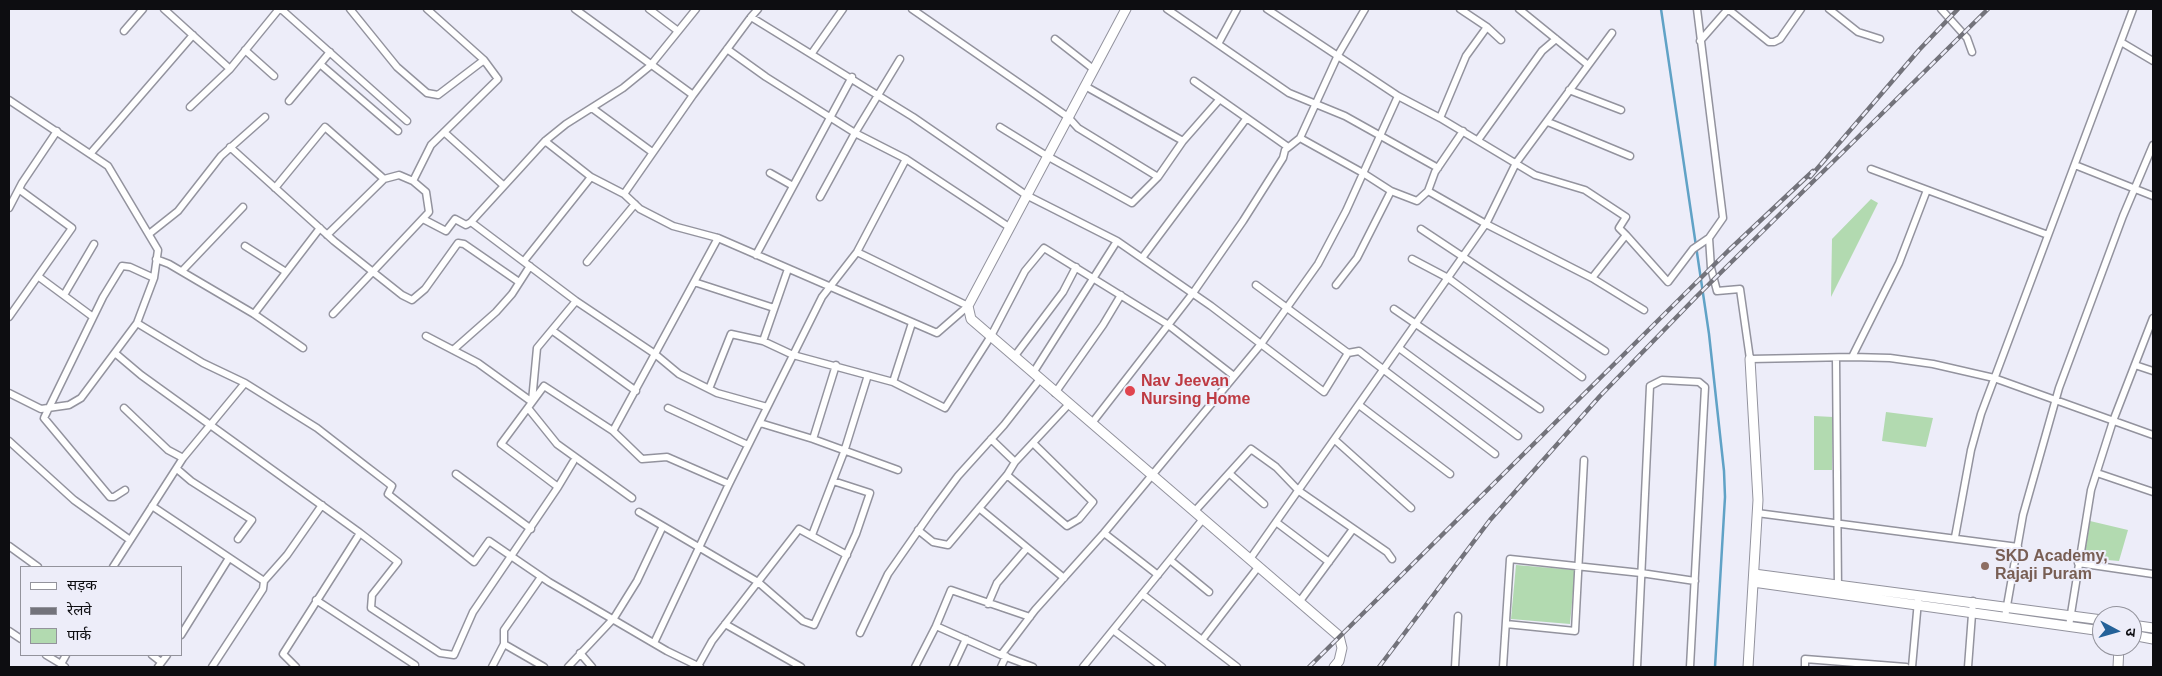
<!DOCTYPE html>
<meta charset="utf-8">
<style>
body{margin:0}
#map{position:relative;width:2162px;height:676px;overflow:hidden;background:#ededf9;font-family:Helvetica,"Noto Sans Devanagari",sans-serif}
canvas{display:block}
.frame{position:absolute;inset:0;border:10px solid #0d0d11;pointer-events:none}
.legend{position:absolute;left:20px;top:566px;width:162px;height:90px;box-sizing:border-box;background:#ededf9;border:1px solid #93939c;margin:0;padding:6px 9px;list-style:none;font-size:15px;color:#0d0d11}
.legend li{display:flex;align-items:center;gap:10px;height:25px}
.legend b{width:25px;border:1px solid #93939c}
.north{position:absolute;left:2092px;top:606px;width:50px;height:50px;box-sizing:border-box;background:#ededf9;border:1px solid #93939c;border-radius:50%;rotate:96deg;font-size:14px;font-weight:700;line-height:20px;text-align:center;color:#0d0d11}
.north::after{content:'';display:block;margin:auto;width:18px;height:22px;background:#246198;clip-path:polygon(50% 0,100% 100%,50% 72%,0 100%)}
</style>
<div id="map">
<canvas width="2162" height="676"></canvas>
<div class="frame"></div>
<ul class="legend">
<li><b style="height:6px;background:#fff"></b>सड़क</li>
<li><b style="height:6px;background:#73737b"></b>रेलवे</li>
<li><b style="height:14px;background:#b2dab0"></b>पार्क</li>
</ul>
<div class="north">उ</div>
</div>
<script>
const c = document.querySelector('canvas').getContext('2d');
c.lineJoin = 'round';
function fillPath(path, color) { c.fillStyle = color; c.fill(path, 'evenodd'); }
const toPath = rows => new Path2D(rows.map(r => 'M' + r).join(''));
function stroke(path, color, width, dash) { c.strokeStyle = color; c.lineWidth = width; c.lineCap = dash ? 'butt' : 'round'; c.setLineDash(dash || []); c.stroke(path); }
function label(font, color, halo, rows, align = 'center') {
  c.font = font + ' Helvetica,sans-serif'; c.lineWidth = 4; c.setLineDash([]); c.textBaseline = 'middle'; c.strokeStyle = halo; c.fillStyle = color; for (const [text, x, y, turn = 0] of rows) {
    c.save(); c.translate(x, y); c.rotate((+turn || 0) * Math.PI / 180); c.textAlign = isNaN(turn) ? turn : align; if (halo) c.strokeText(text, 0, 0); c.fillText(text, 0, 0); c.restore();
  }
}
fillPath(toPath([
 [1871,199,1878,203,1831,297,1832,239],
 [1886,412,1933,418,1926,447,1882,441],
 [1814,416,1833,417,1832,470,1814,470],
 [2090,521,2128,530,2119,561,2084,558],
 [1516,565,1575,570,1570,624,1511,619]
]), '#b2dab0');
stroke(toPath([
 [1661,9,1709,334,1724,471,1725,497,1715,667]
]), '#60a2c6', 2.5);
const street = toPath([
 [164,9,230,69],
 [281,9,407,121],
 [350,9,397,67,427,93,438,95,484,60],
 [575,9,693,95,751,17,913,117,1026,195,1117,241,1211,306,1324,392,1348,353,1359,351,1495,454],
 [649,9,678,31],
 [696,9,650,66,623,88,566,124,545,141,471,222,576,301,655,354,679,374,717,393,767,407],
 [912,9,1068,117,1078,128,1158,177],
 [1167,9,1289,93,1345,116,1438,168],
 [1267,9,1398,96,1440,118,1535,175,1585,190,1626,217,1619,228,1626,235],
 [1460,9,1487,27,1501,40],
 [1519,9,1588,65],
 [1728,9,1769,42,1774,42,1780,39,1801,9],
 [1829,9,1858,32,1880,39],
 [1941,9,1967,38,1972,52],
 [751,17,758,9],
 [124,31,143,9],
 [1055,39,1092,68],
 [1700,41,1728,9],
 [2121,42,2153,61],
 [1218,44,1237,9],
 [727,49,766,77,855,133,906,159,1009,227],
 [245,50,274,76],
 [812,53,843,9],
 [320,64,330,52],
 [1194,81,1288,147],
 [1085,86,1183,141],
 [1569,90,1621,110],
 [693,95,624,194,640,209,673,226,718,238],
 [9,100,108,166,158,250,154,278,137,323,203,363,245,383,183,458,113,567],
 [289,101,320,64,398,131],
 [190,107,230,69,279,9],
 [592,108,652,152],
 [1440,118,1466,56,1487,27],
 [1548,122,1630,156],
 [1000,127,1047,156,1132,203,1158,177,1183,141,1219,100],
 [444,132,503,185],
 [1300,138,1363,173,1391,191,1417,201,1428,191,1435,172,1463,131],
 [1478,140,1542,51,1556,39],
 [545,141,591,177,624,194],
 [230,147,334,241,402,295,412,300,425,289,458,243,464,244,519,282],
 [90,154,193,35],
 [2075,165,2153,196],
 [1871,169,2048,235],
 [770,173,793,186],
 [413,181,431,145,498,79,484,60,427,9],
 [275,188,325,127,384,179,327,235],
 [1428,191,1486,224,1592,278],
 [820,197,855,133,900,59],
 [9,208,22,183,57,131],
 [423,219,446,231,455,219,466,225,471,222],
 [1421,229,1605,351],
 [149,234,178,211,221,156,265,117],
 [1709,238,1711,268,1717,291,1740,289,1750,359,1852,357,1890,358,1933,364,1994,378,2153,435],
 [245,246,286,272],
 [756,255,852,77],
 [1142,258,1246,119],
 [156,259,169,264,254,314,303,348],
 [1412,259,1448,278,1582,377],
 [524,261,591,177],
 [587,262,635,204],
 [182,271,243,207],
 [39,277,93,317],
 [694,282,774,308],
 [1256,285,1348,353],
 [1336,285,1357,258,1391,191],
 [64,295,94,244],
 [1394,309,1540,409],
 [1644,310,1592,278,1626,235,1668,282,1693,249,1709,238,1723,218,1697,9],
 [254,314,320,228],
 [333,314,429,212,426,192,413,181,399,175,384,179],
 [9,317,72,228,20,190],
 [553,331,636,391],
 [426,336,478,363,532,402],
 [763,341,788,269],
 [1399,348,1518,436],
 [453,350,496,312,512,294,530,266],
 [115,353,141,375,360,533,398,562,372,595,371,608,440,653,454,655,473,612,558,487,501,444,544,386,613,431,718,238,937,333,968,306,857,252],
 [1014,357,1063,292,1076,267],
 [1852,357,1899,263,1927,190],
 [1836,358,1838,589],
 [2135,365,2153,371],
 [1033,373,1117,241],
 [893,382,912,323],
 [245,383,317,428,366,466,392,486,388,494,474,562,489,541,549,582,667,651,700,667],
 [709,389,731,334,763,341,793,355,893,382,945,408,991,336,1025,271,1044,248,1167,324,1234,376],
 [9,393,41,409,69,405,81,398,137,323],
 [1055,393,1103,325,1121,295],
 [532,401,537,348,576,301],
 [1359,405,1450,474],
 [124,408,168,450,183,458],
 [528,408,557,444,632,498],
 [668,408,748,445],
 [760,423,813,439,898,470],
 [1092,423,1193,293,1243,221,1283,158,1285,150,1300,138,1338,55,1365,9],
 [613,431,642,459,667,457,729,484],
 [813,439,836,365],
 [991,439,1015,462],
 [1335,440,1411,508],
 [9,441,74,500,130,540],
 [177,469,191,481,252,520,238,539],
 [2097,473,2153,492],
 [456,474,531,529],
 [1230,474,1264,504],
 [1007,475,1067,526,1079,519,1093,502,1033,443],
 [558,487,573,462],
 [125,490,114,497,110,497,44,418,103,297,122,266,130,267,154,278],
 [152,506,264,581],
 [979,508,1064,578],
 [639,512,758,582,803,621,814,625,856,534,870,493,833,481],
 [1194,512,1251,449,1276,467,1299,491,1387,552,1392,559],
 [1757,513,2018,547],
 [1276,522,1329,562],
 [918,530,933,542,948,545,1007,475,1015,462,1069,404],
 [1104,533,1158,575],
 [812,535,844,452,868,375],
 [1955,537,1971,450,1981,414,2133,9],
 [9,546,38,567],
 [1250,559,1487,222,1516,163,1612,33],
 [1170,560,1209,592],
 [2078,563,2153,574],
 [1142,594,1237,667],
 [316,600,415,665],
 [1300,601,1353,529],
 [988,604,997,583,1027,548],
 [2005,617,2023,515,2059,388,2123,216,2153,145],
 [725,624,801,667],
 [1506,624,1575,631,1584,460],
 [936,626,951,590,1030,617],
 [2069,626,2091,490,2113,421,2153,318],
 [1113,630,1162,667],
 [9,631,21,639],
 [860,633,888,574,932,511,958,476,1004,425,1040,379],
 [181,635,229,558],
 [1202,640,1259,566],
 [654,643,729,484,822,297,857,252,906,159],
 [504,644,544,667],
 [580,653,592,667],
 [46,655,61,664],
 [152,655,161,662],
 [698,666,712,641,799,529,847,555],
 [65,667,61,664,66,655],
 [158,667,167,655],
 [212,667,263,589,264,581,287,555,322,505],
 [296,667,283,654,360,533],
 [492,667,504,644,504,630,541,577],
 [568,667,614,618,637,581,662,528],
 [915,667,936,626,1001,655],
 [953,667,966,639],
 [1001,667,1006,656],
 [1033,667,1001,655,1035,610,1104,533,1261,344,1318,264,1346,211,1398,96],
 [1083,667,1203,519],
 [1455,667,1458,616],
 [1503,667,1510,559,1641,573,1695,581],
 [1637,667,1650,386,1662,380,1699,382,1705,387,1690,667],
 [1805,667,1805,659,1906,667],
 [1912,667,1918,601],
 [1968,667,1973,601]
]);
const secondary = toPath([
 [1126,9,968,306,971,319,1339,636,1342,648,1339,661,1334,667],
 [1754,574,2102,620],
 [1753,582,2102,631],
 [2132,625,2153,628],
 [2132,635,2153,639],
 [1748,667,1758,500,1750,359],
 [2118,667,2119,646]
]);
stroke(street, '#93939e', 9);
stroke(secondary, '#93939e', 11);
stroke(street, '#fff', 6);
stroke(secondary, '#fff', 9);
const rail = toPath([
 [1810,177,1919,50,1958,9],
 [1309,667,1728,251,1813,171],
 [1379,667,1490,520,1600,396,1697,296,1988,9]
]);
stroke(rail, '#73737b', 4.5);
stroke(rail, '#ededf9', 2.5, [8]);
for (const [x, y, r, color] of [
 [1130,391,6,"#e0444e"],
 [1985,566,5,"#8d6e63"]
]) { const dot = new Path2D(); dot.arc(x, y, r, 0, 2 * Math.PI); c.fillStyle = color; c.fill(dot); stroke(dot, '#ededf9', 2); }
label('bold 16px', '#be3a42', '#ededf9', [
 ["Nav Jeevan",1141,382],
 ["Nursing Home",1141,400]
], 'left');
label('bold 16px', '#785e54', '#ededf9', [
 ["SKD Academy,",1995,557],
 ["Rajaji Puram",1995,575]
], 'left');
</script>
